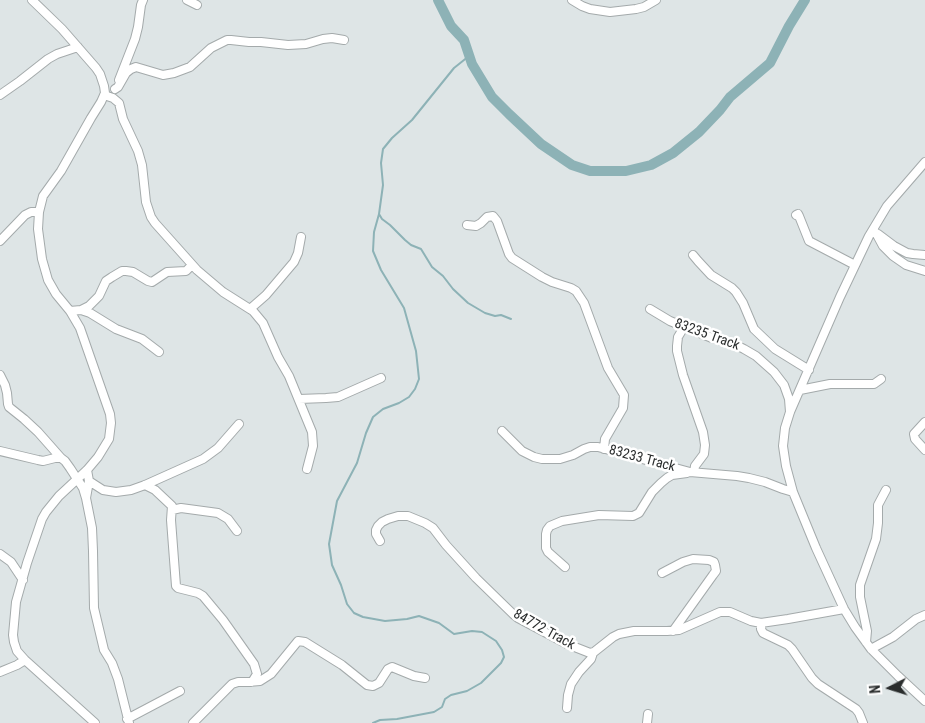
<!DOCTYPE html>
<style>
body{margin:0}
#map{position:relative;width:925px;height:723px;overflow:hidden;background:#dee5e6;font-family:"Roboto Condensed",sans-serif}
canvas{display:block}
.north{position:absolute;left:865px;top:663px;width:50px;height:50px;-webkit-text-stroke:4px #fff;paint-order:stroke;rotate:265deg;font-size:14px;font-weight:700;line-height:20px;text-align:center;color:#2a2d2d}
.north::after{content:'';display:block;margin:auto;width:18px;height:22px;background:#2a2d2d;clip-path:polygon(50% 0,100% 100%,50% 72%,0 100%)}
</style>
<div id="map">
<canvas width="925" height="723"></canvas>
<div class="north">N</div>
</div>
<script>
const c = document.querySelector('canvas').getContext('2d');
c.lineJoin = 'round';
const toPath = rows => new Path2D(rows.map(r => 'M' + r).join(''));
function stroke(path, color, width, dash) { c.strokeStyle = color; c.lineWidth = width; c.lineCap = dash ? 'butt' : 'round'; c.setLineDash(dash || []); c.stroke(path); }
function label(font, color, halo, rows, align = 'center') {
  c.font = font + ' "Roboto Condensed",sans-serif'; c.lineWidth = 5; c.setLineDash([]); c.textBaseline = 'middle'; c.strokeStyle = halo; c.fillStyle = color; for (const [text, x, y, turn = 0] of rows) {
    c.save(); c.translate(x, y); c.rotate((+turn || 0) * Math.PI / 180); c.textAlign = isNaN(turn) ? turn : align; if (halo) c.strokeText(text, 0, 0); c.fillText(text, 0, 0); c.restore();
  }
}
stroke(toPath([
 [379,214,382,219,390,225,405,240,411,245,421,249,432,267,443,276,453,289,468,303,485,313,495,316,501,315,511,319],
 [373,723,380,720,397,719,434,712,442,707,445,699,451,695,467,691,481,683,501,663,504,657,502,650,496,641,482,632,472,631,454,634,439,623,419,616,407,619,385,621,363,617,354,613,347,604,341,585,332,565,329,544,337,501,357,463,366,433,373,417,383,409,399,403,409,397,415,389,419,379,416,351,404,308,381,270,373,251,374,232,379,214,383,185,381,163,383,149,392,138,412,120,454,68,469,56]
]), '#8db2b6', 2);
stroke(toPath([
 [438,0,451,26,464,40,472,64,492,97,509,114,541,144,572,165,590,171,626,171,651,165,673,153,699,132,720,110,730,97,770,63,789,26,805,0]
]), '#8db2b6', 10);
const minor = toPath([
 [32,0,62,29,96,68,100,74,104,86,105,93,101,102,91,118,61,171,43,196,39,212,38,229,42,259,48,280,56,294,70,311,80,328,110,414,111,423,109,439,98,457,87,470,59,496,46,512,42,519,27,563,16,602,13,635,14,642,17,651,25,660,95,723],
 [187,0,197,5],
 [572,0,582,6,590,9,610,12,636,9,644,7,656,0],
 [119,80,135,39,138,27,141,5,143,0],
 [115,89,118,87,126,73,131,69,136,67,163,75,174,73,190,67,211,48,227,40,231,40,249,42,261,42,288,45,306,44,323,39,332,38,344,40],
 [0,95,20,81,48,59,57,54,78,47],
 [104,95,113,98,119,103,123,119,138,151,142,165,146,202,151,217,155,223,197,270,223,292,253,311,263,323,278,357,289,376,312,432,313,446,307,469],
 [925,162,887,206,869,236,840,297,790,412,785,428,783,446,786,466,793,492,816,548,844,609,855,627,871,649,898,676,925,701],
 [796,215,798,214,799,216,809,241,855,265],
 [467,225,476,226,481,223,487,217,493,216,497,221,509,254,512,258,542,277,552,282,571,288,576,291,584,303,608,368,624,395,623,408,605,439,604,449],
 [876,233,883,246,893,256,906,265,925,271],
 [878,234,894,246,907,253,913,254,925,255],
 [0,241,25,215,31,212,39,212],
 [693,255,698,261,711,275,732,288,736,292,743,303,754,329,775,349,809,370],
 [250,309,266,295,294,262,298,253,301,237],
 [650,309,670,321,712,338,736,345,744,349,756,356,774,372,784,385,789,399,790,412],
 [81,310,90,313,116,329,142,339,159,352],
 [70,311,81,310,89,306,99,296,106,281,112,277,122,271,126,271,133,272,148,281,152,282,167,272,186,271,192,265],
 [684,327,678,337,677,346,677,351,683,375,703,432,705,445,704,454,695,466,694,472],
 [0,375,5,385,7,393,8,404,9,407,24,419,38,432,61,458],
 [800,390,830,384,874,384,881,379],
 [299,399,326,398,338,397,381,378],
 [925,422,914,434,915,439,925,450],
 [502,431,522,451,534,457,542,459,560,459,573,455,584,449,590,447,598,447,690,472,737,476,749,478,765,482,783,489,793,492],
 [0,451,38,460,43,461,55,458,61,458,65,461,70,468,83,488,86,498],
 [87,470,89,481,86,498,92,528,93,551,94,608,104,650,112,663,118,679,129,723],
 [89,481,103,490,116,492,131,490,145,485,203,459,218,448,239,424],
 [145,485,155,490,172,506,171,520,176,586,178,588,198,593,203,596,223,620,254,664,257,674,252,682],
 [172,510,181,508,218,513,228,519,237,531],
 [380,541,376,534,376,530,378,526,382,522,388,519,398,516,408,516,425,523,433,528,446,545,476,578,513,614,518,618,567,644,590,653,594,652,613,637,619,634,634,631,667,631,679,630,720,612,730,612,751,621,761,623,788,619,844,609],
 [0,554,11,562,23,580],
 [565,567,548,552,546,548,546,534,547,530,550,526,562,521,599,515,633,516,639,513,652,492,661,483,667,478,672,475,687,473],
 [662,573,683,562,693,559,709,560,714,562,715,565,716,571,713,575,673,631],
 [761,623,761,629,763,633,788,645,792,649,812,678,818,684,856,709,859,713,863,723],
 [866,642,867,631,860,597,860,585,876,539,878,523,878,505,886,490],
 [871,649,893,637,916,619,925,615],
 [0,672,17,665,25,660],
 [567,708,568,695,571,684,579,672,591,659,593,653],
 [127,719,180,691],
 [193,723,232,684,238,682,248,682,260,681,271,674,298,641,305,642,342,665,367,685,373,686,379,683,388,669,392,667,414,676,425,678],
 [647,723,648,714]
]);
stroke(minor, '#a4aaab', 10);
stroke(minor, '#fff', 8);
label('14px', '#2a2d2d', '#fff', [
 ["83235 Track",707,335,20],
 ["83233 Track",642,459,15],
 ["84772 Track",544,630,29]
]);
</script>
